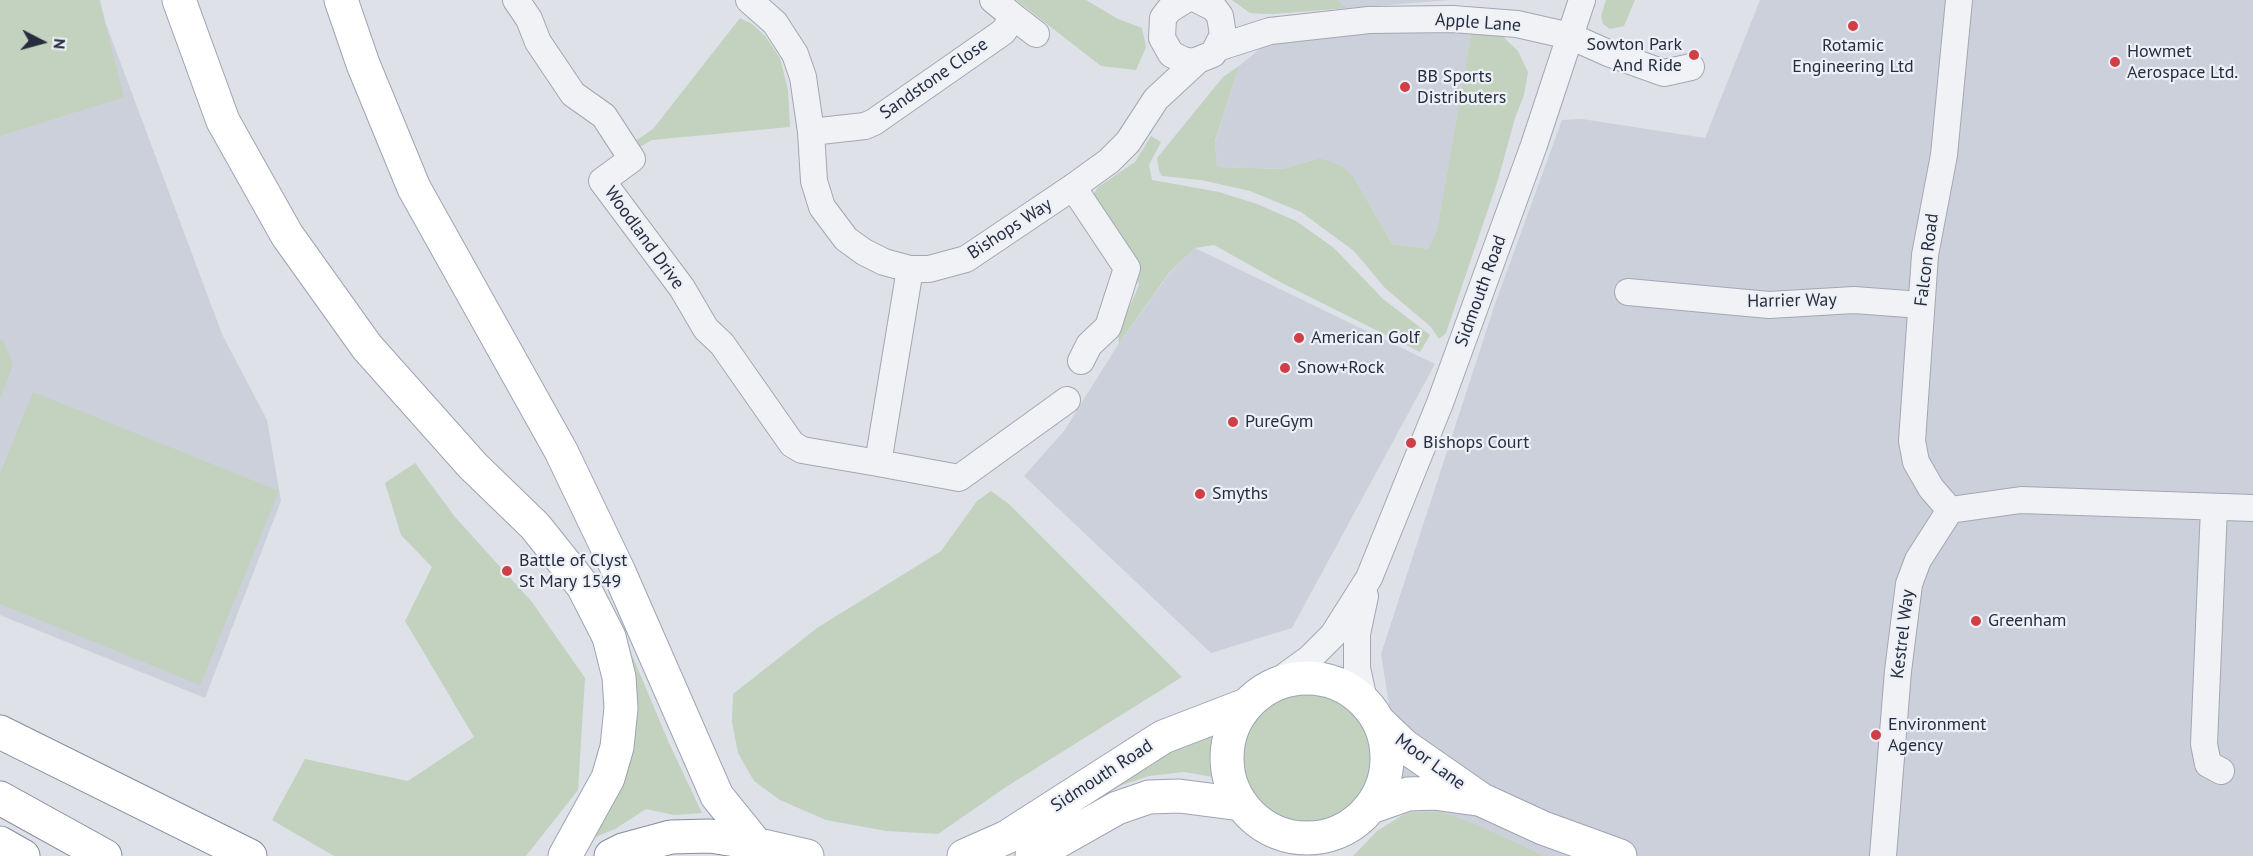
<!DOCTYPE html>
<style>
body{margin:0}
#map{position:relative;width:2253px;height:856px;overflow:hidden;background:#dee1e8;font-family:"PT Sans",sans-serif}
canvas{display:block}
.north{position:absolute;left:12px;top:12px;width:60px;height:60px;-webkit-text-stroke:4px #edf0f6;paint-order:stroke;rotate:96deg;font-size:16px;font-weight:700;line-height:24px;text-align:center;color:#272d3f}
.north::after{content:'';display:block;margin:auto;width:21px;height:27px;background:#272d3f;clip-path:polygon(50% 0,100% 100%,50% 72%,0 100%)}
</style>
<div id="map">
<canvas width="2253" height="856"></canvas>
<div class="north">N</div>
</div>
<script>
const c = document.querySelector('canvas').getContext('2d');
c.lineJoin = 'round';
function fillPath(path, color) { c.fillStyle = color; c.fill(path, 'evenodd'); }
const toPath = rows => new Path2D(rows.map(r => 'M' + r).join(''));
function stroke(path, color, width, dash) { c.strokeStyle = color; c.lineWidth = width; c.lineCap = dash ? 'butt' : 'round'; c.setLineDash(dash || []); c.stroke(path); }
function label(font, color, halo, rows, align = 'center') {
  c.font = font + ' "PT Sans",sans-serif'; c.lineWidth = 4.5; c.setLineDash([]); c.textBaseline = 'middle'; c.strokeStyle = halo; c.fillStyle = color; for (const [text, x, y, turn = 0] of rows) {
    c.save(); c.translate(x, y); c.rotate((+turn || 0) * Math.PI / 180); c.textAlign = isNaN(turn) ? turn : align; if (halo) c.strokeText(text, 0, 0); c.fillText(text, 0, 0); c.restore();
  }
}
fillPath(toPath([
 [0,0,100,0,106,24,222,334,267,420,281,501,205,698,0,615],
 [1232,0,1451,0,1273,14,1250,13],
 [1760,0,2253,0,2253,856,1544,856,1440,811,1406,813,1381,654,1495,304,1562,120,1582,119,1705,138],
 [1472,29,1437,231,1428,249,1392,244,1355,179,1319,158,1283,169,1217,167,1215,142,1239,66,1275,36],
 [1195,248,1435,364,1292,628,1211,653,1024,476,1064,431,1119,343,1169,274]
]), '#ccd0da');
fillPath(toPath([
 [0,0,99,0,124,97,0,136],
 [1016,0,1086,0,1118,19,1142,28,1146,47,1136,70,1101,66],
 [1232,0,1337,0,1346,8,1273,14,1250,13],
 [1606,0,1635,0,1624,26,1610,29,1603,24,1601,16],
 [740,18,752,24,765,36,780,58,788,90,790,127,652,140,638,148,634,142,653,129],
 [1472,29,1501,35,1518,51,1528,72,1524,95,1515,118,1498,180,1446,333,1439,339,1431,327,1385,288,1354,251,1301,212,1250,191,1201,180,1162,176,1159,171,1157,158,1223,77,1239,66,1215,141,1217,167,1283,169,1319,158,1342,166,1355,179,1392,244,1428,249,1437,230],
 [1151,136,1161,142,1149,165,1152,180,1219,192,1257,204,1296,221,1334,248,1383,299,1430,335,1420,352,1282,283,1214,245,1195,248,1169,273,1119,343,1118,333,1139,285,1129,256,1092,197,1098,187,1135,162],
 [0,339,3,340,13,365,0,399],
 [33,392,279,491,200,685,0,604,0,474],
 [415,463,455,517,532,602,585,678,578,790,526,856,334,856,272,820,305,759,408,781,474,737,405,621,432,567,401,535,385,483],
 [991,491,1009,504,1182,677,1006,787,938,834,886,831,826,820,780,800,754,781,738,753,732,722,733,694,817,628,941,551,977,501],
 [619,624,669,743,702,813,674,815,646,809,615,829,591,839],
 '1241 757a67 67 0 1 1 134 0a67 67 0 1 1-134 0Z',
 [1226,723,1219,755,1219,768,1224,779,1184,772,1149,776,1122,785,1062,822,1104,783],
 [1440,811,1482,827,1544,856,1353,856,1377,831,1406,813]
]), '#c2d2bf');
const minor = toPath([
 [516,0,529,19,538,42,573,94,604,116,632,159,602,181,682,288,706,329,722,344,792,444,802,450,878,463],
 [749,0,775,23,795,54,803,77,811,132,814,181,822,207,846,239,864,252,884,262,910,269,929,269,966,259,1073,187,1109,161,1128,142,1156,99,1197,61],
 [1185,0,1169,10,1163,18,1162,38,1171,54,1183,60,1193,62,1213,54,1223,35,1220,16,1214,8,1198,0],
 [1014,17,1036,34],
 [1217,48,1270,31,1369,20,1453,19,1517,24,1570,36,1608,53,1664,73,1691,67],
 [811,132,865,126,874,122,1003,32,1014,17,993,0],
 [1073,187,1127,268,1108,327,1089,345,1081,361],
 [910,269,878,463,959,478,1067,400],
 [1628,292,1769,305,1854,300,1921,305],
 [2214,508,2204,744,2208,764,2221,771],
 [1950,510,1931,488,1916,462,1912,441,1925,255,1944,155,1959,0],
 [1274,684,1310,658,1333,635,1369,578,1440,403,1534,145,1582,0],
 [1364,700,1357,668,1357,634,1365,596],
 [1883,856,1898,671,1909,584,1918,560,1950,510,2021,500,2253,508]
]);
const major = toPath([
 [179,0,223,121,287,235,367,347,473,466,535,526,583,586,609,637,619,677,621,708,617,747,608,778,565,856],
 [341,0,363,64,414,188,561,451,619,572,717,796,755,843],
 '1227 758a80 80 0 1 1 160 0a80 80 0 1 1-160 0Z',
 [1380,723,1403,745,1482,800,1543,828,1620,856],
 [1371,807,1408,794,1434,793,1477,799],
 [759,845,807,856],
 [964,856,1007,837,1163,737,1246,705],
 [1032,856,1117,808,1149,797,1179,796,1241,804]
]);
const highway = toPath([
 [0,732,250,856],
 [0,798,105,856],
 [0,843,23,856],
 [611,856,623,850,671,837,710,836,755,843,772,856]
]);
stroke(minor, '#a3a7b2', 28);
stroke(major, '#9da4b4', 35);
stroke(highway, '#858d9f', 35);
stroke(minor, '#f1f2f6', 26);
stroke(major, '#fff', 33);
stroke(highway, '#fff', 33);
for (const [x, y, r, color] of [
 [1853,26,6,"#d13f46"],
 [1694,55,6,"#d13f46"],
 [2115,62,6,"#d13f46"],
 [1405,87,6,"#d13f46"],
 [1299,338,6,"#d13f46"],
 [1285,368,6,"#d13f46"],
 [1233,422,6,"#d13f46"],
 [1411,443,6,"#d13f46"],
 [1200,494,6,"#d13f46"],
 [507,571,6,"#d13f46"],
 [1976,621,6,"#d13f46"],
 [1876,735,6,"#d13f46"]
]) { const dot = new Path2D(); dot.arc(x, y, r, 0, 2 * Math.PI); c.fillStyle = color; c.fill(dot); stroke(dot, '#edf0f6', 2); }
label('18px', '#272d3f', '#edf0f6', [
 ["Apple Lane",1478,23,4],
 ["Sandstone Close",934,79,-35],
 ["Bishops Way",1010,229,-33],
 ["Woodland Drive",644,238,54],
 ["Falcon Road",1927,260,-83],
 ["Sidmouth Road",1481,291,-70],
 ["Harrier Way",1792,301,-1],
 ["Kestrel Way",1903,634,-83],
 ["Moor Lane",1430,762,36],
 ["Sidmouth Road",1102,776,-33]
]);
label('18px', '#272d3f', '#edf0f6', [
 ["Sowton Park",1682,45,"right"],
 ["And Ride",1682,66,"right"],
 ["Rotamic",1853,46,"center"],
 ["Engineering Ltd",1853,67,"center"],
 ["Howmet",2127,52],
 ["Aerospace Ltd.",2127,73],
 ["BB Sports",1417,77],
 ["Distributers",1417,98],
 ["American Golf",1311,338],
 ["Snow+Rock",1297,368],
 ["PureGym",1245,422],
 ["Bishops Court",1423,443],
 ["Smyths",1212,494],
 ["Battle of Clyst",519,561],
 ["St Mary 1549",519,582],
 ["Greenham",1988,621],
 ["Environment",1888,725],
 ["Agency",1888,746]
], 'left');
</script>
